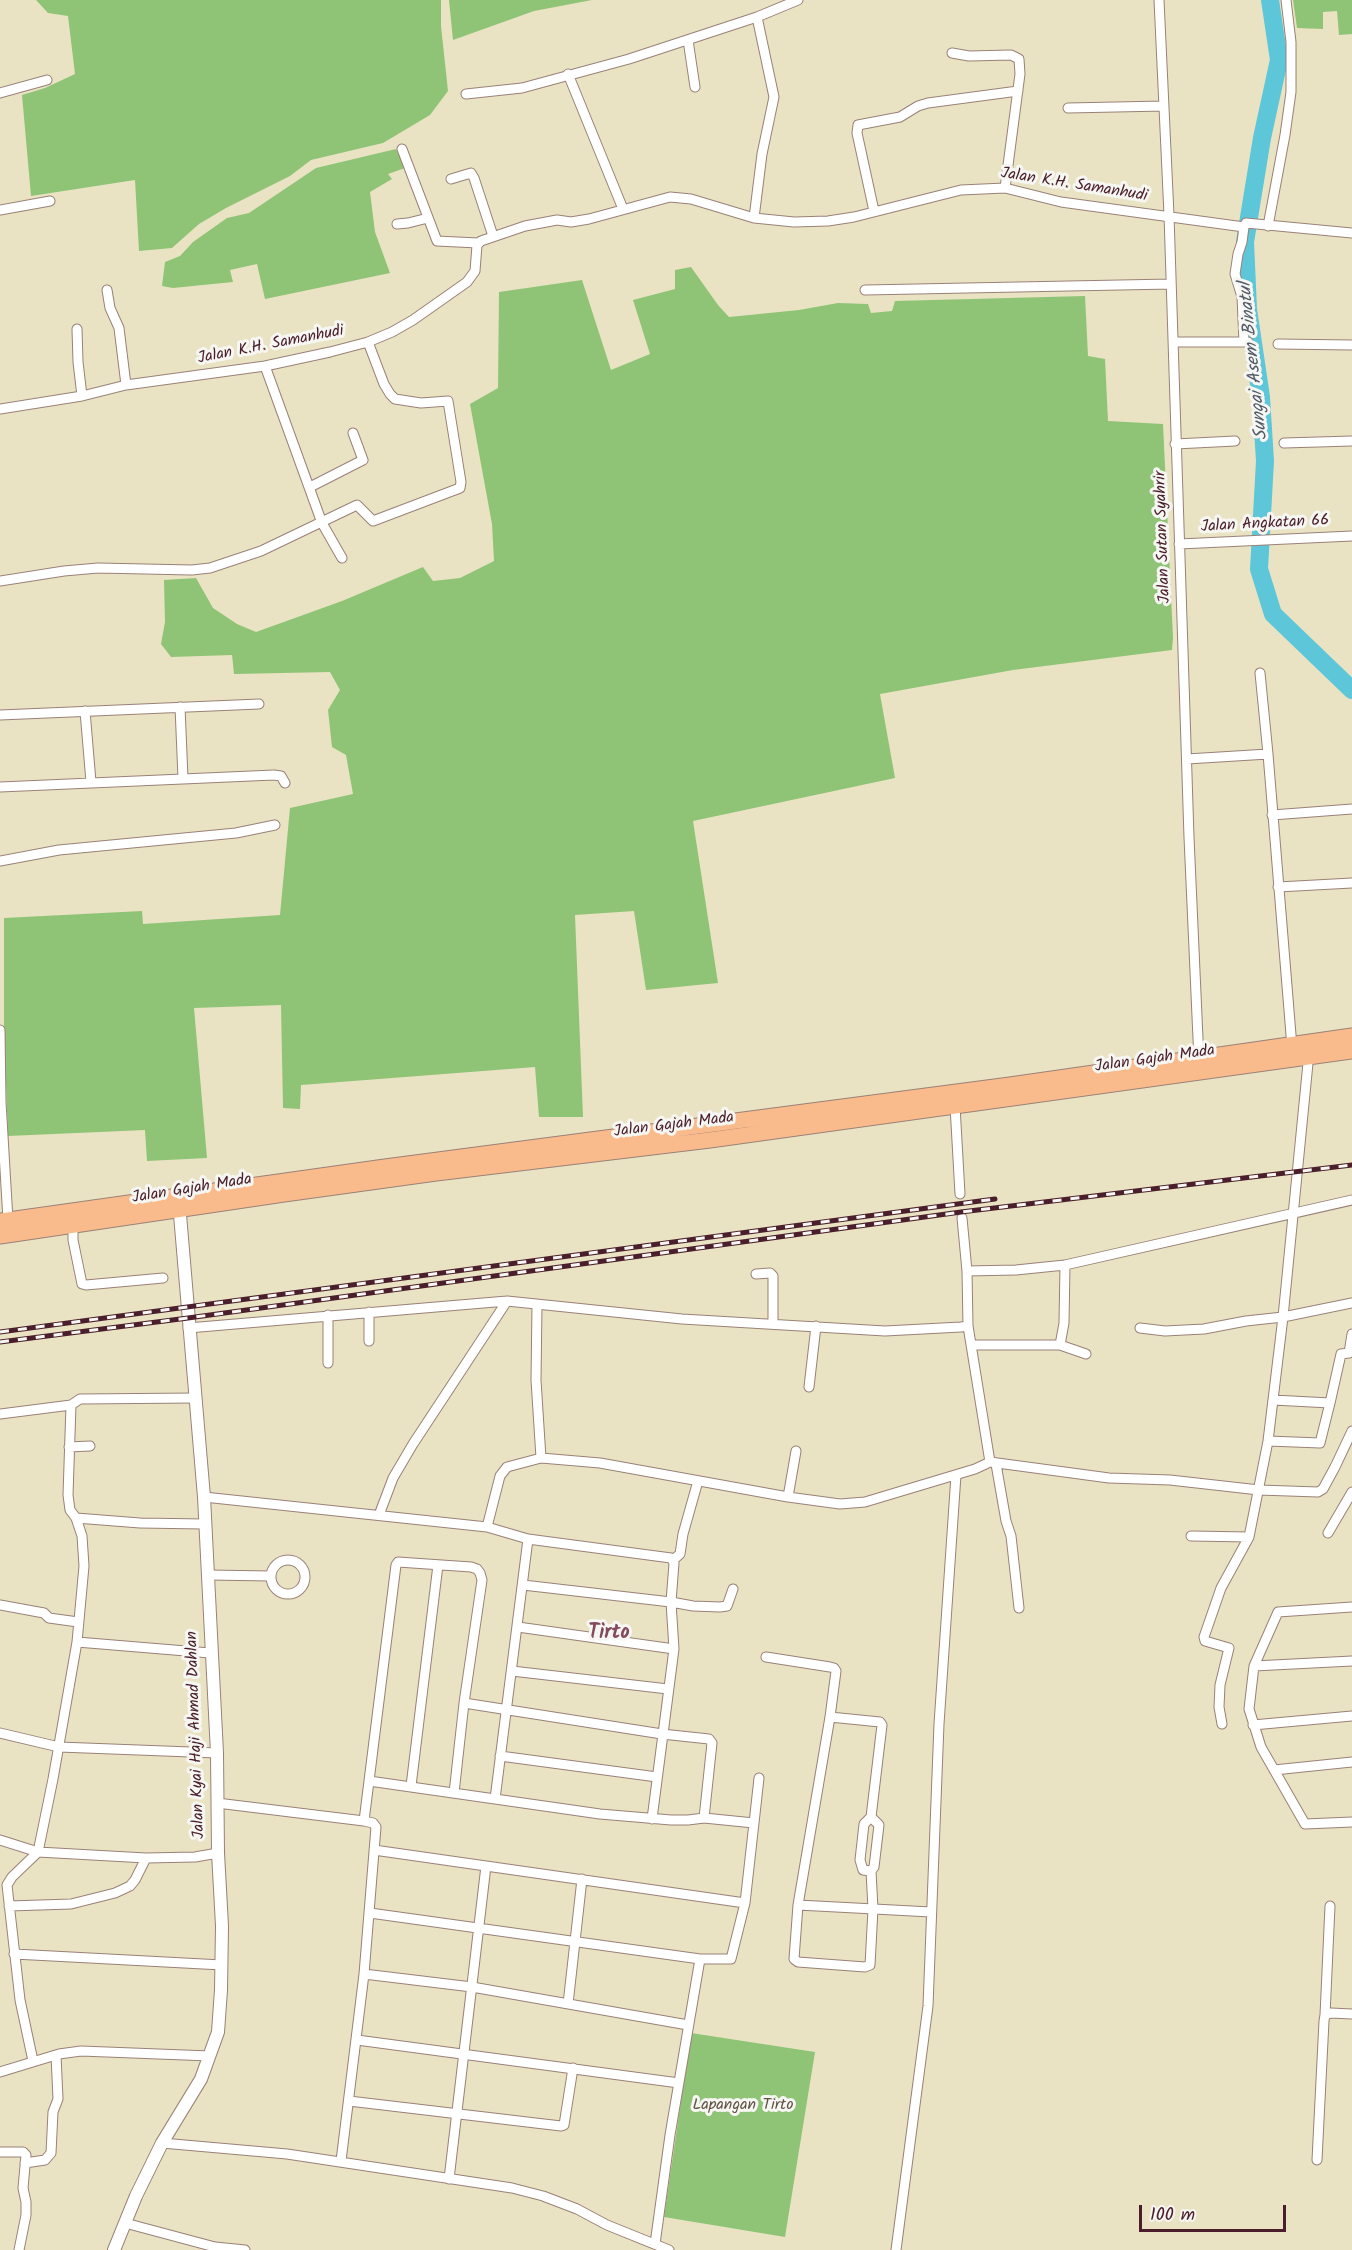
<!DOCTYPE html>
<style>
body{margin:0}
#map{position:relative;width:1352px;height:2250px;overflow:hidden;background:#e9e3c3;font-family:Kalam,sans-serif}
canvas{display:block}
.scale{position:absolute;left:1139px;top:2205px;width:147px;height:27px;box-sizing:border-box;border:3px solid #4a1f2b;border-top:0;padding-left:8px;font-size:18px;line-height:21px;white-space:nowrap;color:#4a1f2b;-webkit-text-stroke:4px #f6f6f2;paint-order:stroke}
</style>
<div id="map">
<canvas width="1352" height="2250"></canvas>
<div class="scale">100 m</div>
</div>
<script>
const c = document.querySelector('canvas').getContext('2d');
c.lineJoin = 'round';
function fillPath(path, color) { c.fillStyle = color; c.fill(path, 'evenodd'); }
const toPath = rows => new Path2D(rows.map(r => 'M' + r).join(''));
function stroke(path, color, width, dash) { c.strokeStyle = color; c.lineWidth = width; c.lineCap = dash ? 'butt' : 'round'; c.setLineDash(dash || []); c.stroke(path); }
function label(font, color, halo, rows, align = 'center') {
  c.font = font + ' Kalam,sans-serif'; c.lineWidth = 6; c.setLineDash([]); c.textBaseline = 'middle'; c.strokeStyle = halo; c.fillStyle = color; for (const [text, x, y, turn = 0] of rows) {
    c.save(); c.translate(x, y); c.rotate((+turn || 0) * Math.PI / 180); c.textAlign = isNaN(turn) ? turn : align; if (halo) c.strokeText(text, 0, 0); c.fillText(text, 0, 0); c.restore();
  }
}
fillPath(toPath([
 [36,0,441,0,441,26,448,91,430,115,383,143,311,160,290,176,226,208,199,224,172,248,139,251,135,180,31,196,22,95,45,88,75,74,68,16,48,13],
 [449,0,592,0,534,11,453,40],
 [1293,0,1352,0,1352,34,1339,35,1337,11,1323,12,1323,29,1297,28],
 [396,149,405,168,388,174,392,179,370,192,375,232,390,273,265,299,257,264,230,270,233,282,173,288,162,286,165,262,180,256,193,242,227,218,249,213,316,168],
 [691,267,718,305,729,317,799,310,838,303,868,304,871,313,892,311,895,301,1085,296,1088,356,1105,359,1108,421,1163,424,1173,638,1172,650,1013,670,880,694,895,778,693,821,718,983,646,990,634,911,575,915,583,1117,539,1117,535,1067,301,1085,300,1109,283,1108,281,1005,194,1008,207,1158,147,1161,145,1130,8,1136,4,1030,4,918,142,911,143,924,280,915,290,808,353,794,346,755,332,747,328,710,340,690,330,672,234,674,232,655,171,657,161,644,165,622,164,580,196,578,213,608,237,624,256,632,342,601,423,567,433,581,460,578,494,561,492,524,470,404,498,388,499,292,582,280,611,370,650,354,633,300,675,289,675,270],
 [691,2033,815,2052,785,2237,664,2217]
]), '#8fc476');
stroke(toPath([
 [1270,0,1279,60,1262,138,1245,242,1248,309,1261,397,1265,461,1259,569,1273,614,1352,690]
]), '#5dc6d8', 18);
const minor = toPath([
 [1159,0,1169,215,1189,837,1199,1061],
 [688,40,695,87],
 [952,53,969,56,1011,55,1019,59,1020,74,1005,188],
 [568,74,623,209],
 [0,93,47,80],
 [466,94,522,88,629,59,757,17,798,0],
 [1068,108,1164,106],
 [402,149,437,241,478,243],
 [451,179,471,173,474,178,493,236],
 [0,210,50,201],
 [874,211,857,133,858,125,900,117,918,106,928,103,1018,91],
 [754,218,762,154,774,97,757,17],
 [397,224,408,223,428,218],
 [1268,226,1285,135,1291,92,1291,42,1286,0],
 [1244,227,1242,242,1238,254,1235,274,1242,297,1244,342],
 [107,290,110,308,119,328,126,385],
 [865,290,1171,284],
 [77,329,78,362,82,396],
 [1173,342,1248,342],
 [1278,344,1352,345],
 [265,366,322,523,342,558],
 [0,409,82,396,126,385,265,366,330,352,368,342,392,332,413,320,467,282,475,271,477,245,481,241,525,226,557,220,571,222,589,219,670,197,691,199,754,218,794,222,828,221,854,217,961,190,1005,188,1061,202,1244,227,1246,223,1352,233],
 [1284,443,1352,441],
 [1175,444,1235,441],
 [310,487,363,460,353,433],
 [1179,544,1352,536],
 [0,581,64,571,98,568,192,570,210,568,261,551,357,505,373,521,460,488,461,482,448,401,421,403,395,399,390,394,384,384,368,342],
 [1260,673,1268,754],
 [180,707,183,778],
 [85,711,91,782],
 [0,715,259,704],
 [1187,759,1268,754,1292,1047],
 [0,787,274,775,281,776,285,783],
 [1272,815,1352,809],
 [0,861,59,850,236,833,275,825],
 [1278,887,1352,883],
 [0,1030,1,1102,8,1220],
 [955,1106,960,1194],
 [962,1218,967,1271],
 [73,1225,73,1240,82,1284,86,1285,163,1278],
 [756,1274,770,1273,773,1276,773,1323],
 [537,1305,536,1380,541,1458],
 [369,1312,369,1341],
 [188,1328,507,1301,682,1319,885,1331,961,1327,968,1326,967,1271,1016,1270,1065,1265,1352,1200],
 [1140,1328,1165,1331,1204,1329,1246,1321,1283,1317,1352,1303],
 [971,1345,1060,1345,1086,1354],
 [1060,1345,1064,1323,1065,1265],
 [328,1363,328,1315],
 [809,1387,816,1326],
 [1273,1400,1330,1403,1341,1354,1349,1353,1352,1334],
 [71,1405,68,1495,70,1510,76,1518,82,1536,84,1566,77,1642,210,1653],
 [0,1414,71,1405,80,1399,195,1398],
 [1268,1441,1320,1443,1330,1403],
 [69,1447,90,1446],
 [990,1462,1109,1478,1170,1480,1259,1490,1318,1492,1323,1489,1335,1467,1352,1431],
 [996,1464,1006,1521,1011,1536,1019,1608],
 [204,1497,487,1527,528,1539,671,1558,674,1563,671,1602,674,1649,652,1819],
 [788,1497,796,1451],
 [379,1515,393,1478,413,1444,507,1301],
 [76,1518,140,1523,204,1524],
 [487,1527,500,1476,507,1467,541,1458,600,1463,788,1497,840,1504,865,1502,975,1469,990,1462,968,1326],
 [1328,1533,1352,1492],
 [1191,1536,1249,1537],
 [673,1560,680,1554,683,1534,698,1481],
 '271 1577a17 17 0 1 1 34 0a17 17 0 1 1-34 0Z',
 [208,1575,271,1576],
 [523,1585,671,1602,693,1606,720,1607,727,1606,733,1589],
 [0,1605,44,1613,49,1618,78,1622],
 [1352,1607,1278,1612,1254,1666,1249,1709,1261,1747,1305,1824,1352,1822],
 [518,1627,674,1649],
 [77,1642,53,1779,38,1852,146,1858,195,1857,218,1853],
 [766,1657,830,1667,834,1668,836,1671,830,1717,798,1905,931,1912],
 [1254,1666,1352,1661],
 [512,1671,668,1689],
 [464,1703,662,1734,709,1739,712,1743,704,1818],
 [830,1717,880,1722,882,1725,871,1817,864,1824,860,1860,863,1870,871,1871],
 [1222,1724,1219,1707,1220,1685,1229,1648,1205,1641,1204,1637,1221,1588,1249,1537,1268,1441,1283,1317,1309,1053],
 [1253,1725,1352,1716],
 [0,1733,59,1747,217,1753],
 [500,1756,657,1777],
 [1274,1770,1352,1762],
 [369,1781,600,1814,671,1820,688,1820,704,1818,754,1823,745,1903,731,1959,700,1959,370,1913],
 [411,1786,438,1565],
 [495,1799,528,1539],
 [217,1803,364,1821,373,1823,376,1827,364,1974,341,2161],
 [364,1821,396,1565,398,1562,471,1567,477,1569,480,1573,482,1580,464,1703,454,1793],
 [754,1823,759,1778],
 [0,1840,38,1852,12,1877,7,1885,20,2000,33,2061],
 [374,1850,745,1903],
 [798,1905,794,1959,798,1962,865,1967,870,1965,873,1909,871,1871,874,1867,879,1825,871,1817],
 [9,1906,71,1904,115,1893,130,1886,135,1880,146,1858],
 [14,1954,222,1965],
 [364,1974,472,1987,688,2025],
 [568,2004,582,1879],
 [1325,2015,1330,1906],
 [357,2040,679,2083],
 [0,2072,59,2054,81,2051,210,2056],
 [349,2101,561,2126,564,2125,573,2068],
 [162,2143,287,2154,512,2188,543,2196,577,2209,607,2225,669,2250],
 [0,2152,23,2152,26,2155,23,2188,26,2202,26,2215,19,2250],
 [1317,2160,1324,2021,1325,2015,1331,2013,1352,2014],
 [25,2163,45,2160,51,2153,53,2112,58,2099,56,2055],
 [449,2179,486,1866],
 [125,2223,215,2247,245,2250],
 [655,2244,670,2135,700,1959],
 [896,2250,928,2006,939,1724,956,1475]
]);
const tertiary = toPath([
 [114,2250,136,2196,162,2143,201,2079,218,2032,221,1990,222,1926,218,1853,217,1753,204,1497,179,1203]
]);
const trunk = toPath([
 [0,1221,385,1167,1010,1085,1352,1036],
 [0,1236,284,1194,436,1173,710,1140,1352,1051]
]);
stroke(minor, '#9a8177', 11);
stroke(tertiary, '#9a8177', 14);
stroke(trunk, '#9a8177', 17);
stroke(minor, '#fff', 9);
stroke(tertiary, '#fff', 12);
stroke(trunk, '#fabb8c', 15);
const rail = toPath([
 [0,1332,995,1199],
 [0,1342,188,1318,961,1212,1352,1165]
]);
stroke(rail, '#4a1f2b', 5);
stroke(rail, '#f6f6f2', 3, [9]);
label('16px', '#4a1f2b', '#f6f6f2', [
 ["Jalan K.H. Samanhudi",1074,186,9],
 ["Jalan K.H. Samanhudi",271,346,-11],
 ["Jalan Angkatan 66",1265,525,-3],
 ["Jalan Sutan Syahrir",1164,537,-92],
 ["Jalan Gajah Mada",1155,1060,-8],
 ["Jalan Gajah Mada",674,1126,-7],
 ["Jalan Gajah Mada",192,1190,-9],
 ["Jalan Kyai Haji Ahmad Dahlan",197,1735,-92]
]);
label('16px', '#5f5142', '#f6f6f2', [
 ["Lapangan Tirto",743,2106]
]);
label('italic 18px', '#515968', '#f6f6f2', [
 ["Sungai Asem Binatul",1255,361,-96]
]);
label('bold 20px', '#844b5e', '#f6f6f2', [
 ["Tirto",609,1635]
]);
</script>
